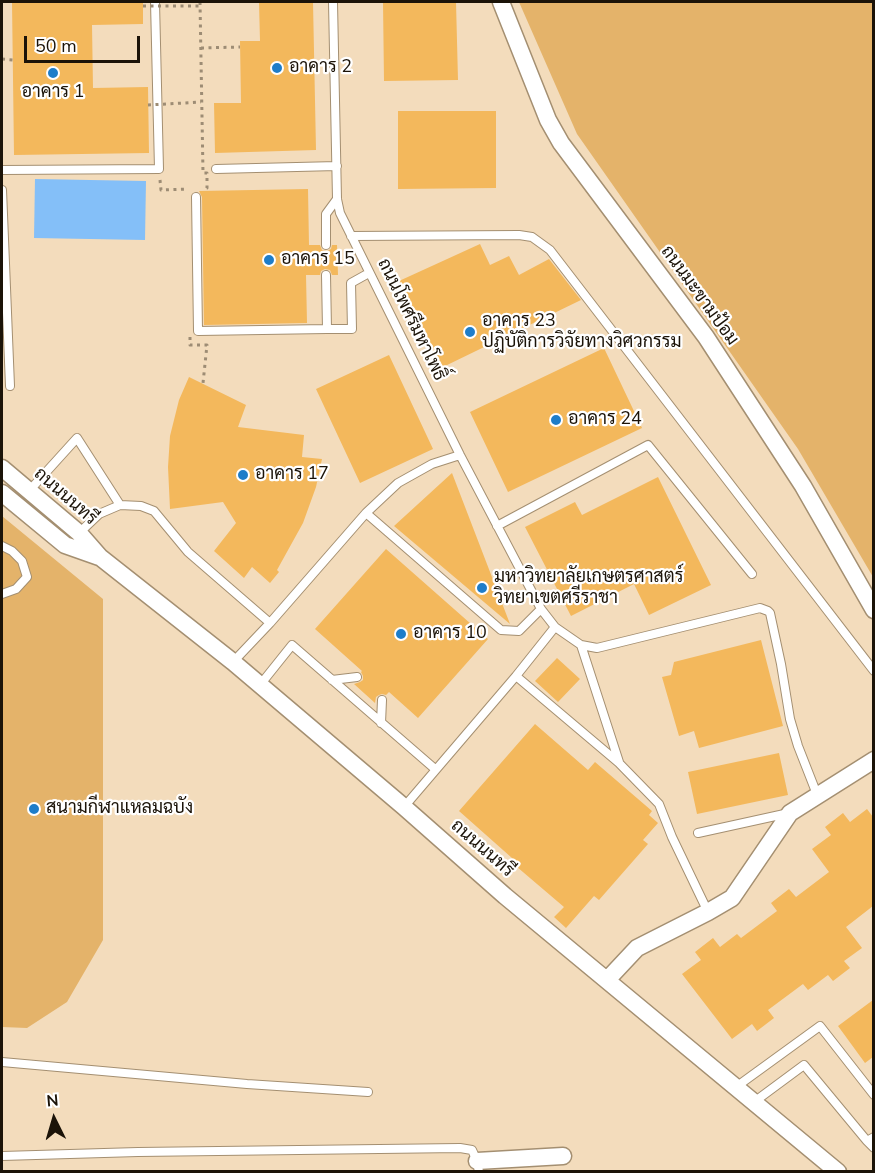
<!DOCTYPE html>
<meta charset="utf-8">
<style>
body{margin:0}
#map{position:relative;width:875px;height:1173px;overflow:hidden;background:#f3dcbc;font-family:"Nunito Sans",sans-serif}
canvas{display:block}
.frame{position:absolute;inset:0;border:3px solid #1b1308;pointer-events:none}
.north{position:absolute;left:24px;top:1089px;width:60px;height:60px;-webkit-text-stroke:4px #fff;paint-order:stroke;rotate:355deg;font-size:16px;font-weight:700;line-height:24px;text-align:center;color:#1b1308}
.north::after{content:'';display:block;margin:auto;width:21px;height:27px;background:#1b1308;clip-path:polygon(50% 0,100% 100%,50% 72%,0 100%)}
.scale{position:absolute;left:24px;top:36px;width:116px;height:27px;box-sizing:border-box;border:3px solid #1b1308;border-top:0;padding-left:8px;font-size:18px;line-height:21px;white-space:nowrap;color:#1b1308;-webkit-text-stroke:4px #fff;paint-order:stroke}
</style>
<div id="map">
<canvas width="875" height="1173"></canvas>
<div class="frame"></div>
<div class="north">N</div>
<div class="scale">50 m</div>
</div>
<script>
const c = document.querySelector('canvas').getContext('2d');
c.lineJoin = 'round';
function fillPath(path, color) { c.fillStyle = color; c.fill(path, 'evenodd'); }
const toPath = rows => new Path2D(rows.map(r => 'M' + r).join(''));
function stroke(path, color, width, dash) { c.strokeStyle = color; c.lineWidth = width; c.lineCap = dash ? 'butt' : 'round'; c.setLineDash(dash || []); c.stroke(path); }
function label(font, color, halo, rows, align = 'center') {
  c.font = font + ' "Nunito Sans",Sarabun,sans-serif'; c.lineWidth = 4.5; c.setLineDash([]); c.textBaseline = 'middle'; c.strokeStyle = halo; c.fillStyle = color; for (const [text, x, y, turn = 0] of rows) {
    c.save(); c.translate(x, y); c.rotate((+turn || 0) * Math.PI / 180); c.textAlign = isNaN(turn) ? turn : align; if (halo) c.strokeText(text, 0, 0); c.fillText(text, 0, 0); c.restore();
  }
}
fillPath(toPath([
 [519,2,873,2,873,577,798,449,577,134],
 [2,516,103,599,103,940,67,1002,27,1028,2,1027]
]), '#e4b36a');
fillPath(toPath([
 [35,179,146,181,145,240,34,238]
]), '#84bff8');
fillPath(toPath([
 [12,2,143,2,143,24,92,25,93,88,148,87,149,153,14,155],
 [259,2,313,2,316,150,215,153,214,103,241,103,240,41,260,41],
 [383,2,456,2,458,80,384,81],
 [398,111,496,111,496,188,398,189],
 [308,189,309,245,320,245,322,250,327,251,331,249,332,245,337,245,338,275,332,275,330,270,325,269,321,271,320,275,306,275,307,323,204,325,202,197,199,191],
 [480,244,490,265,509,256,519,275,549,259,581,300,443,367,399,281],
 [604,348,642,428,508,492,470,412],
 [389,355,433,449,360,483,316,389],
 [189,377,246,405,238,427,304,435,302,457,322,459,316,487,303,523,277,570,279,572,270,583,252,567,244,578,214,551,236,523,223,502,170,509,168,467,170,436,179,400],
 [452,473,510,624,394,526],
 [658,477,711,585,649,615,634,584,571,616,525,527,575,502,582,515],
 [386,549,488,639,418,718,389,692,386,695,382,694,379,695,376,697,375,703,354,684,360,682,363,680,363,676,361,672,362,671,315,629],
 [761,640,783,726,699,748,694,731,679,736,662,677,671,675,674,662],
 [557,658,580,679,558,702,535,681],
 [535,724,588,770,595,762,652,811,649,815,658,823,643,840,648,844,599,900,594,896,566,928,554,917,564,907,510,861,512,858,459,811],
 [779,753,788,795,697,814,688,772],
 [867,809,873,817,873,906,846,927,862,948,844,961,850,968,833,981,828,975,808,990,803,984,768,1010,774,1018,757,1031,752,1024,732,1039,682,974,701,960,695,952,713,938,720,947,737,934,741,938,777,911,771,903,789,889,796,897,829,872,812,849,831,835,825,827,843,813,850,822],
 [873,1000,873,1057,865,1063,838,1026]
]), '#f3b85c');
const service = toPath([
 [333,2,337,199,340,213,460,455,541,609,555,627,581,645,597,648,760,608,768,611,770,613,781,664,790,719,798,746,818,797],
 [216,169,337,166],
 [2,170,159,169,155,2],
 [2,190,10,386],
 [196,197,198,331,327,329],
 [351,236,519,235,532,237,550,250,874,671],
 [326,245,326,214,337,199],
 [326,275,327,329,352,329,351,283,369,273],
 [29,491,77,438,120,505],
 [366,513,501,630,519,631,541,609],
 [497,526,648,445,752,574],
 [79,533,99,514,120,505,141,506,154,511,188,552,270,623],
 [2,546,12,551,22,561,27,577,16,589,2,594],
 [581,645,619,762],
 [233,662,270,623,366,513,398,483,432,464,460,455],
 [516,676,619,763,659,804,672,837,708,912],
 [332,680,357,677],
 [260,685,292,645,435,769],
 [381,723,382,700],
 [404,807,516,676,555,627],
 [698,833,789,813],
 [2,1062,247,1084,368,1092],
 [736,1087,820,1026,874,1095],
 [754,1102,804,1065,867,1141,874,1137],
 [867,1141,874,1148],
 [2,1156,138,1152,460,1148,472,1150,477,1161,479,1172]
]);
const minor = toPath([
 [501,2,548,120,561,143,706,337,803,486,874,610],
 [2,468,79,533,100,557,233,662,404,807,505,896,838,1172],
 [2,493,65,545,99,557],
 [607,980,637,948,708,912,732,898,790,813,874,760],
 [477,1161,563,1156]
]);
stroke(service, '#a48f71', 10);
stroke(minor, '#a48f71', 19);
stroke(toPath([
 [200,2,203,173,207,173,207,188,203,189],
 [201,48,240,47],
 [2,59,13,60],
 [160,180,161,190,188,189],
 [190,337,190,345,207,345,203,383]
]), '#9d8c74', 3, [3, 4.5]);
stroke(service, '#fff', 8);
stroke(minor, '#fff', 16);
stroke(toPath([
 [143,6,200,6],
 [148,105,201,102]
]), '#9d8c74', 3, [3, 4.5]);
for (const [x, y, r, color] of [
 [277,68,6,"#1e7dc9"],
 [53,73,6,"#1e7dc9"],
 [269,260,6,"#1e7dc9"],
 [470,332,6,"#1e7dc9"],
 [556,420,6,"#1e7dc9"],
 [243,475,6,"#1e7dc9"],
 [482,588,6,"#1e7dc9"],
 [401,634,6,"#1e7dc9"],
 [34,809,6,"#1e7dc9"]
]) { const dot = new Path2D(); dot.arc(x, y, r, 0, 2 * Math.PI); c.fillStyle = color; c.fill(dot); stroke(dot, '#fff', 2); }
label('18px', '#1b1308', '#fff', [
 ["อาคาร 2",289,68],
 ["อาคาร 1",53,93,"center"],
 ["อาคาร 15",281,260],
 ["อาคาร 23",482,322],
 ["ปฏิบัติการวิจัยทางวิศวกรรม",482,343],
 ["อาคาร 24",568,420],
 ["อาคาร 17",255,475],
 ["มหาวิทยาลัยเกษตรศาสตร์",494,578],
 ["วิทยาเขตศรีราชา",494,599],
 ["อาคาร 10",413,634],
 ["สนามกีฬาแหลมฉบัง",46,809]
], 'left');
label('18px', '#1b1308', '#fff', [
 ["ถนนมะขามป้อม",699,296,54],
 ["ถนนโพศรีมหาโพธิ์",411,320,64],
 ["ถนนนนทรี",65,497,41],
 ["ถนนนนทรี",482,849,41]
]);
</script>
